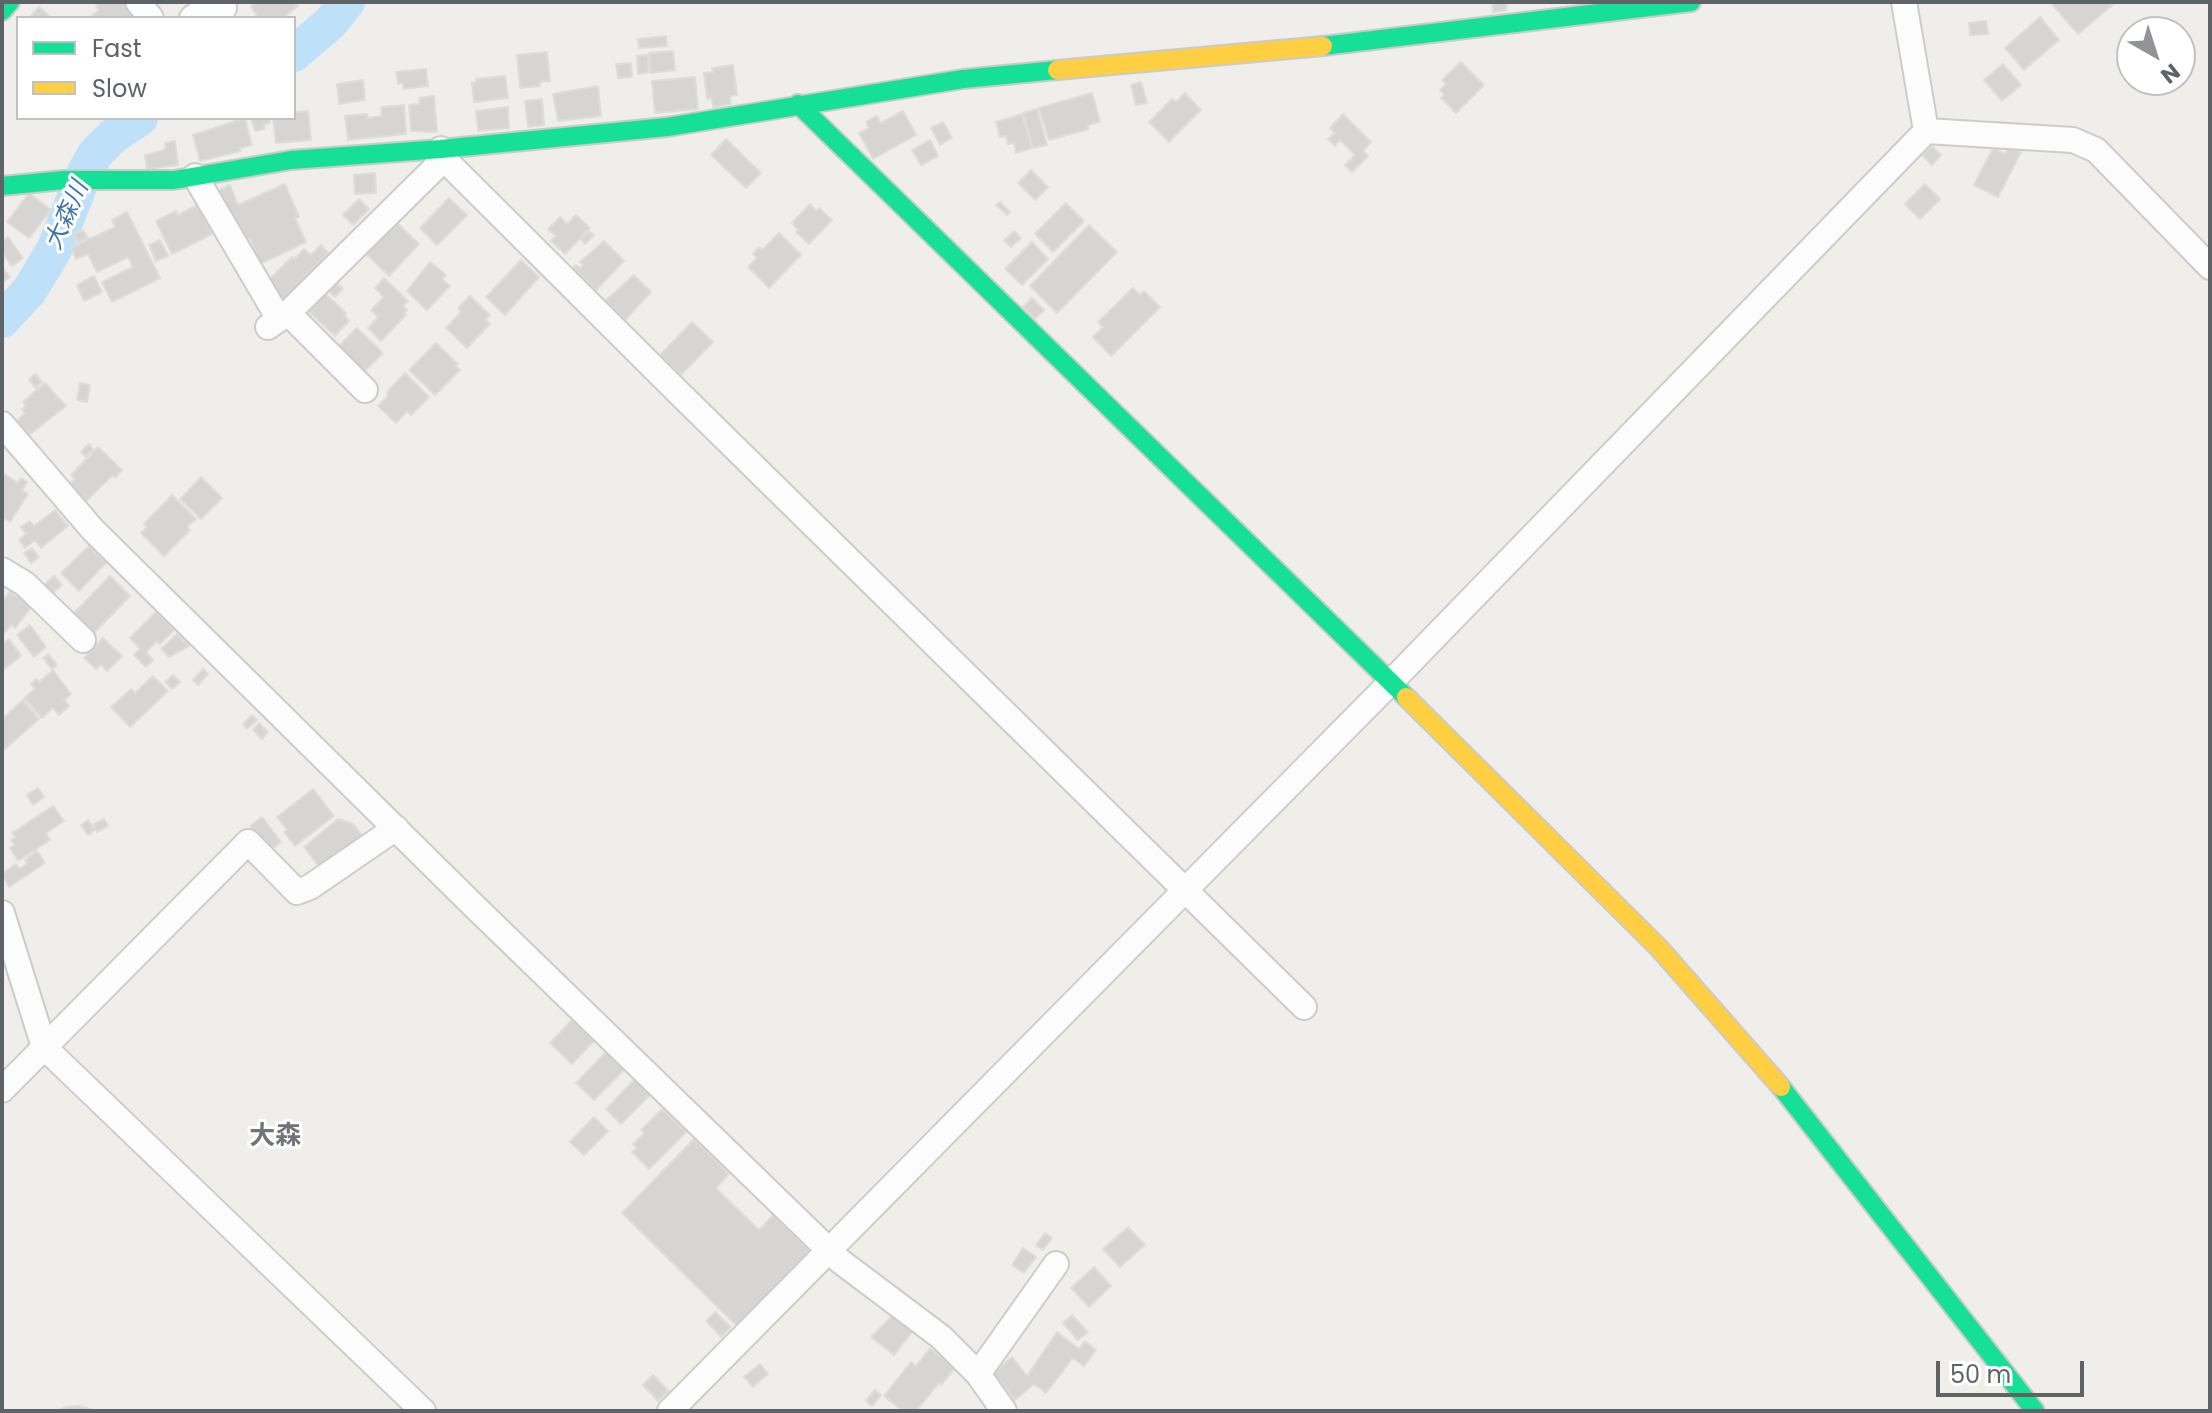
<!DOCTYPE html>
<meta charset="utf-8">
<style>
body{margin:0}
#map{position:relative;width:2212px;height:1413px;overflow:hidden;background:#efeeea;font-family:Poppins,sans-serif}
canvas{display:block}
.frame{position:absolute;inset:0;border:4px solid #5f6368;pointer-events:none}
.legend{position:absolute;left:16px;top:16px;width:280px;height:104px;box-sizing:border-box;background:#fff;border:2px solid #bfc1c3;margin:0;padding:10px 14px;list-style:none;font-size:24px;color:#5f6368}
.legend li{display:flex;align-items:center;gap:16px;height:40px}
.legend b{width:40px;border:2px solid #bfc1c3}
.north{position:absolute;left:2116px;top:16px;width:80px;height:80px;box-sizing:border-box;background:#fff;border:2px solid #bfc1c3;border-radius:50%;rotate:141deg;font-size:22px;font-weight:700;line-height:32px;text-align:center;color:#5f6368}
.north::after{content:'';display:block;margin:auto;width:28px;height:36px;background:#919496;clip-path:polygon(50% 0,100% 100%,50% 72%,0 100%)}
.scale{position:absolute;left:1936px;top:1361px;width:148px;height:36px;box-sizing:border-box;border:4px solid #5f6368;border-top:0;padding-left:10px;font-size:24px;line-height:28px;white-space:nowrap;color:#5f6368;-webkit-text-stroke:6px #fff;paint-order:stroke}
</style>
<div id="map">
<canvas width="2212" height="1413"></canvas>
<div class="frame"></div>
<ul class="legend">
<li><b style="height:10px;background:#16e098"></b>Fast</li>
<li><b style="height:10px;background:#ffcf43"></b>Slow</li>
</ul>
<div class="north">N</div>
<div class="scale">50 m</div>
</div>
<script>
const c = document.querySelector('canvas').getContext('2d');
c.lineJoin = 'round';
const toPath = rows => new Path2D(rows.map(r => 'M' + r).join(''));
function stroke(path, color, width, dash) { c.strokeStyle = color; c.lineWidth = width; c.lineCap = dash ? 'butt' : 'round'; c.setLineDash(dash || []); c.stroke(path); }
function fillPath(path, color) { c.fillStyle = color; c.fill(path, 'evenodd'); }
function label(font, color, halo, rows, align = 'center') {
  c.font = font + ' Poppins,"Noto Sans JP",sans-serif'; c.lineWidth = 6; c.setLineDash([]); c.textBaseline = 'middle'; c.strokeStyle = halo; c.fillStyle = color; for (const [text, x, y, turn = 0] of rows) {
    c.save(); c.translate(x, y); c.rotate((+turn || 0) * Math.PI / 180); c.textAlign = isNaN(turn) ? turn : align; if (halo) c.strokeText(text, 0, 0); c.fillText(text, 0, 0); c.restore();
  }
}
stroke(toPath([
 [294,54,331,22,347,2],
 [2,320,29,291,54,250,84,174,95,154,113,136,140,118]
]), '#bfe0f9', 36);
const building = toPath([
 [101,2,127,2,135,13,129,18,89,18,99,10,96,6,101,2],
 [257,2,294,2,298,6,283,18,253,18,257,15,251,7,257,2],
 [1492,2,1506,2,1507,10,1493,12,1492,2],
 [2050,2,2116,2,2078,34,2050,2],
 [39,7,52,18,29,18,39,7],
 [2040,17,2059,40,2024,70,2005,48,2040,17],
 [1986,21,1988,34,1970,35,1969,23,1986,21],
 [666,36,667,46,639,48,638,39,666,36],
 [673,51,675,70,651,73,649,53,673,51],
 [547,52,550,81,540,82,540,86,520,88,517,55,547,52],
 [648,55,649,72,638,74,637,56,648,55],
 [1461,62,1484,85,1456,113,1441,98,1444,95,1440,90,1446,84,1442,80,1461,62],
 [631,63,632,77,618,78,616,64,631,63],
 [2003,64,2021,85,2002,101,1984,80,2003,64],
 [733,65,737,95,730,96,731,104,713,107,712,98,707,99,704,73,713,72,712,68,733,65],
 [426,69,428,86,403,89,403,83,398,84,396,72,426,69],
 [505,76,508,98,474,102,472,83,476,82,476,79,505,76],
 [695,77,698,109,655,113,652,81,695,77],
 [363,80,365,100,339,104,337,84,363,80],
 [1141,82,1147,103,1136,105,1131,85,1141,82],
 [598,86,601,116,558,121,553,94,598,86],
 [1092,93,1100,122,1088,125,1089,129,1049,140,1039,108,1092,93],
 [1185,93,1201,110,1169,142,1149,122,1172,99,1176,102,1185,93],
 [434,96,437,132,411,131,409,105,420,104,419,98,434,96],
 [542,99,544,125,528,127,525,101,542,99],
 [404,105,406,134,348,140,345,116,367,114,368,118,382,116,381,107,404,105],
 [508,107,509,128,478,131,476,111,508,107],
 [1037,109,1047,145,1033,148,1023,113,1037,109],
 [308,111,311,140,276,143,273,118,294,118,294,112,308,111],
 [903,111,916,135,873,159,859,133,869,128,866,122,877,116,881,123,903,111],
 [1022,114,1032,148,1016,153,1014,143,1008,144,1006,136,1000,137,996,122,1022,114],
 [1343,114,1371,142,1363,151,1368,156,1352,172,1345,165,1355,155,1340,140,1335,146,1328,139,1335,133,1330,128,1343,114],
 [245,118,252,145,240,148,241,151,200,161,193,135,245,118],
 [251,118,269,118,270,123,264,125,264,129,255,131,251,118],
 [943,122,952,138,940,145,931,128,943,122],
 [726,139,761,173,746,188,711,155,726,139],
 [930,140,938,156,921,165,912,150,930,140],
 [175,141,178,165,147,169,145,155,165,150,165,143,175,141],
 [1932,146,1941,155,1932,165,1922,155,1932,146],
 [2009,146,2021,152,1998,197,1974,185,1993,148,2005,154,2009,146],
 [1031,170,1048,187,1035,200,1018,183,1031,170],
 [375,173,376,193,355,194,354,175,375,173],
 [285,184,299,217,295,218,306,242,256,266,251,254,256,252,250,238,242,241,217,191,230,185,238,205,285,184],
 [1925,184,1940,199,1920,219,1905,204,1925,184],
 [29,193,51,210,29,238,7,222,29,193],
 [449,198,467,215,437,245,420,228,449,198],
 [359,199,369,209,353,225,343,215,359,199],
 [1000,202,1010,212,1007,215,996,205,1000,202],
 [1066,203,1084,221,1053,252,1035,234,1066,203],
 [810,204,816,211,819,208,832,220,809,244,796,232,798,229,792,223,810,204],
 [198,205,212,234,172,254,156,221,176,211,178,215,198,205],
 [127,212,160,278,112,302,102,282,133,267,128,257,97,272,88,254,76,259,71,248,115,227,112,220,127,212],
 [576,215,590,228,565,254,551,241,556,236,548,229,560,217,567,224,576,215],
 [395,221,419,244,389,276,364,252,395,221],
 [1089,225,1117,252,1057,313,1030,286,1089,225],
 [83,230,88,238,78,243,73,234,83,230],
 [589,231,594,235,585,244,581,239,589,231],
 [1014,231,1021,238,1011,247,1004,241,1014,231],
 [779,233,801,255,769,288,748,267,757,258,753,254,759,247,762,250,779,233],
 [8,237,23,258,12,266,2,252,2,242,8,237],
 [160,240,168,256,156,261,149,245,160,240],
 [604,241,624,261,596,290,573,268,576,265,580,268,583,265,580,262,604,241],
 [1032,242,1048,259,1022,285,1005,269,1032,242],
 [321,245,328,253,281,302,264,285,292,257,294,259,304,249,311,255,321,245],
 [521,260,539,277,505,315,486,297,521,260],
 [430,262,446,275,442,279,450,286,427,310,407,291,430,262],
 [2,267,10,277,2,283,2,267],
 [634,275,651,292,625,320,605,301,634,275],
 [94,276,102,292,84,301,77,285,94,276],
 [384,278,408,301,403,306,407,310,404,314,406,315,381,341,368,328,378,317,371,310,384,297,375,288,384,278],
 [333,279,343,289,335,297,325,287,333,279],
 [1133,288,1140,295,1144,291,1160,307,1111,356,1093,337,1103,327,1098,322,1133,288],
 [322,291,346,313,344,315,349,321,335,336,305,308,322,291],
 [470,296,490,315,485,320,490,324,467,348,446,328,461,312,458,308,470,296],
 [1032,298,1044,310,1035,319,1023,307,1032,298],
 [692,322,713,342,681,375,660,355,692,322],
 [357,328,383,353,362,374,336,349,357,328],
 [436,343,458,364,455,366,460,370,435,395,409,370,436,343],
 [405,373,429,397,411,415,407,411,396,423,378,406,388,396,387,392,405,373],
 [35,374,42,382,36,388,29,380,35,374],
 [45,383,66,406,29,435,17,421,25,413,22,409,26,406,23,402,45,383],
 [80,383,90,385,87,402,77,400,80,383],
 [89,444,93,449,86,457,81,452,89,444],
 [98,447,122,470,115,478,113,475,86,501,69,485,75,479,71,475,98,447],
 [2,472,18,483,21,478,27,482,22,490,28,494,10,522,2,517,2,472],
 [201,477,222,498,201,519,180,499,201,477],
 [172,495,196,519,187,527,190,530,164,556,141,533,147,527,144,524,172,495],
 [55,510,68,526,41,548,35,540,25,548,19,540,26,534,21,527,30,521,34,526,55,510],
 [89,546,106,563,79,591,61,573,89,546],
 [32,548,39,557,31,563,24,553,32,548],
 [54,576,62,585,49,596,42,587,54,576],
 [110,576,130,596,94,633,74,613,110,576],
 [10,592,17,597,19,594,33,605,15,628,11,625,2,636,2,601,10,592],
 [156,612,174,630,160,644,157,641,146,652,153,660,146,667,134,655,140,649,130,638,156,612],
 [30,625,46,647,34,657,17,635,30,625],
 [177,634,189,646,169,657,161,649,177,634],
 [103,638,122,656,107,671,101,664,96,669,84,658,103,638],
 [9,639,21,656,2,671,2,644,9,639],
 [48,654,57,665,52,669,43,658,48,654],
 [203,669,208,674,198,685,193,680,203,669],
 [53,670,71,694,64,700,69,706,59,715,53,708,42,718,24,698,35,689,31,684,36,679,39,682,53,670],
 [173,675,180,682,172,689,165,682,173,675],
 [153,676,168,691,130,727,111,707,131,689,135,693,153,676],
 [23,700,39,719,5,749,2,745,2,719,23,700],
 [252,715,257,720,247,729,243,724,252,715],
 [259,723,268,732,262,739,253,730,259,723],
 [38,788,44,797,33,805,27,795,38,788],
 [313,789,334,816,295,846,284,832,287,830,277,817,313,789],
 [53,806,64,821,46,833,50,840,18,861,10,848,15,845,11,840,16,837,12,833,53,806],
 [262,817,281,842,270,851,250,826,262,817],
 [104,819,108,826,97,832,94,824,104,819],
 [338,819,353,824,362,835,320,868,304,847,338,819],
 [88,820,95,830,88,835,81,825,88,820],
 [37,851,45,863,9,887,2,874,16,864,19,869,28,863,25,860,37,851],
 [572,1020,594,1041,572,1064,550,1043,572,1020],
 [606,1052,624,1070,594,1100,576,1083,606,1052],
 [635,1079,650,1095,621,1124,606,1109,635,1079],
 [662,1109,686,1132,649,1169,632,1152,637,1148,633,1144,644,1133,641,1130,662,1109],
 [594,1117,608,1131,584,1155,570,1142,594,1117],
 [694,1139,729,1174,716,1188,759,1230,773,1215,810,1251,737,1326,622,1213,694,1139],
 [1128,1227,1145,1245,1120,1267,1103,1249,1128,1227],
 [1045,1233,1052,1238,1043,1250,1036,1245,1045,1233],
 [1023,1248,1036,1257,1024,1273,1012,1265,1023,1248],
 [1094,1267,1111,1286,1089,1307,1071,1288,1094,1267],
 [715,1312,731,1327,721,1337,706,1321,715,1312],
 [1072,1315,1088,1332,1078,1340,1063,1323,1072,1315],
 [892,1316,912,1332,894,1355,871,1337,892,1316],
 [1057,1332,1079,1349,1085,1341,1096,1350,1084,1366,1073,1358,1046,1393,1034,1384,1015,1400,993,1373,1012,1357,1027,1376,1057,1332],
 [930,1348,955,1368,941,1385,939,1383,916,1411,903,1411,884,1396,911,1362,916,1366,930,1348],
 [760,1364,768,1374,753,1387,744,1377,760,1364],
 [653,1375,669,1391,658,1401,643,1385,653,1375],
 [875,1390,881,1395,872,1406,866,1401,875,1390],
 [79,1406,97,1411,56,1411,67,1407,79,1406]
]);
fillPath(building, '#d6d5d3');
stroke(building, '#deddd9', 2);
const street = toPath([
 [138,2,151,18],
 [1904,2,1926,131,2073,140,2096,150,2210,267],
 [192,18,199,13,224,8],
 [441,149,444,159,680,394,1304,1007],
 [195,176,279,319],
 [288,313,365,390],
 [268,327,288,313,444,159],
 [2,424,93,530,472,904,840,1261,941,1337,978,1374,1004,1411],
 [2,570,25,584,83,640],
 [2,913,44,1047,423,1411],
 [2,1090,248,842,297,892,310,887,396,828],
 [978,1374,1056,1264],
 [670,1411,1391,682,1926,131]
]);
const fast = toPath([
 [2,11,10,2],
 [1323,46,1691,2],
 [798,104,1406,697],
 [2,186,64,180,174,180,291,160,441,149,667,127,963,79,1057,70],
 [1781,1087,2035,1411]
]);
const slow = toPath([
 [1057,70,1323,46],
 [1406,697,1659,948,1781,1087]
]);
stroke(street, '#cbcccc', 28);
stroke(fast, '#cacacb', 22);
stroke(slow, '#cacacb', 22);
stroke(street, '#fdfcfc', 24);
stroke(fast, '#16e098', 18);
stroke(slow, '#ffcf43', 18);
label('italic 24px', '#4174aa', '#fff', [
 ["大森川",68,216,-66]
]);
label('bold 26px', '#70757a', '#fff', [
 ["大森",275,1137]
]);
</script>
